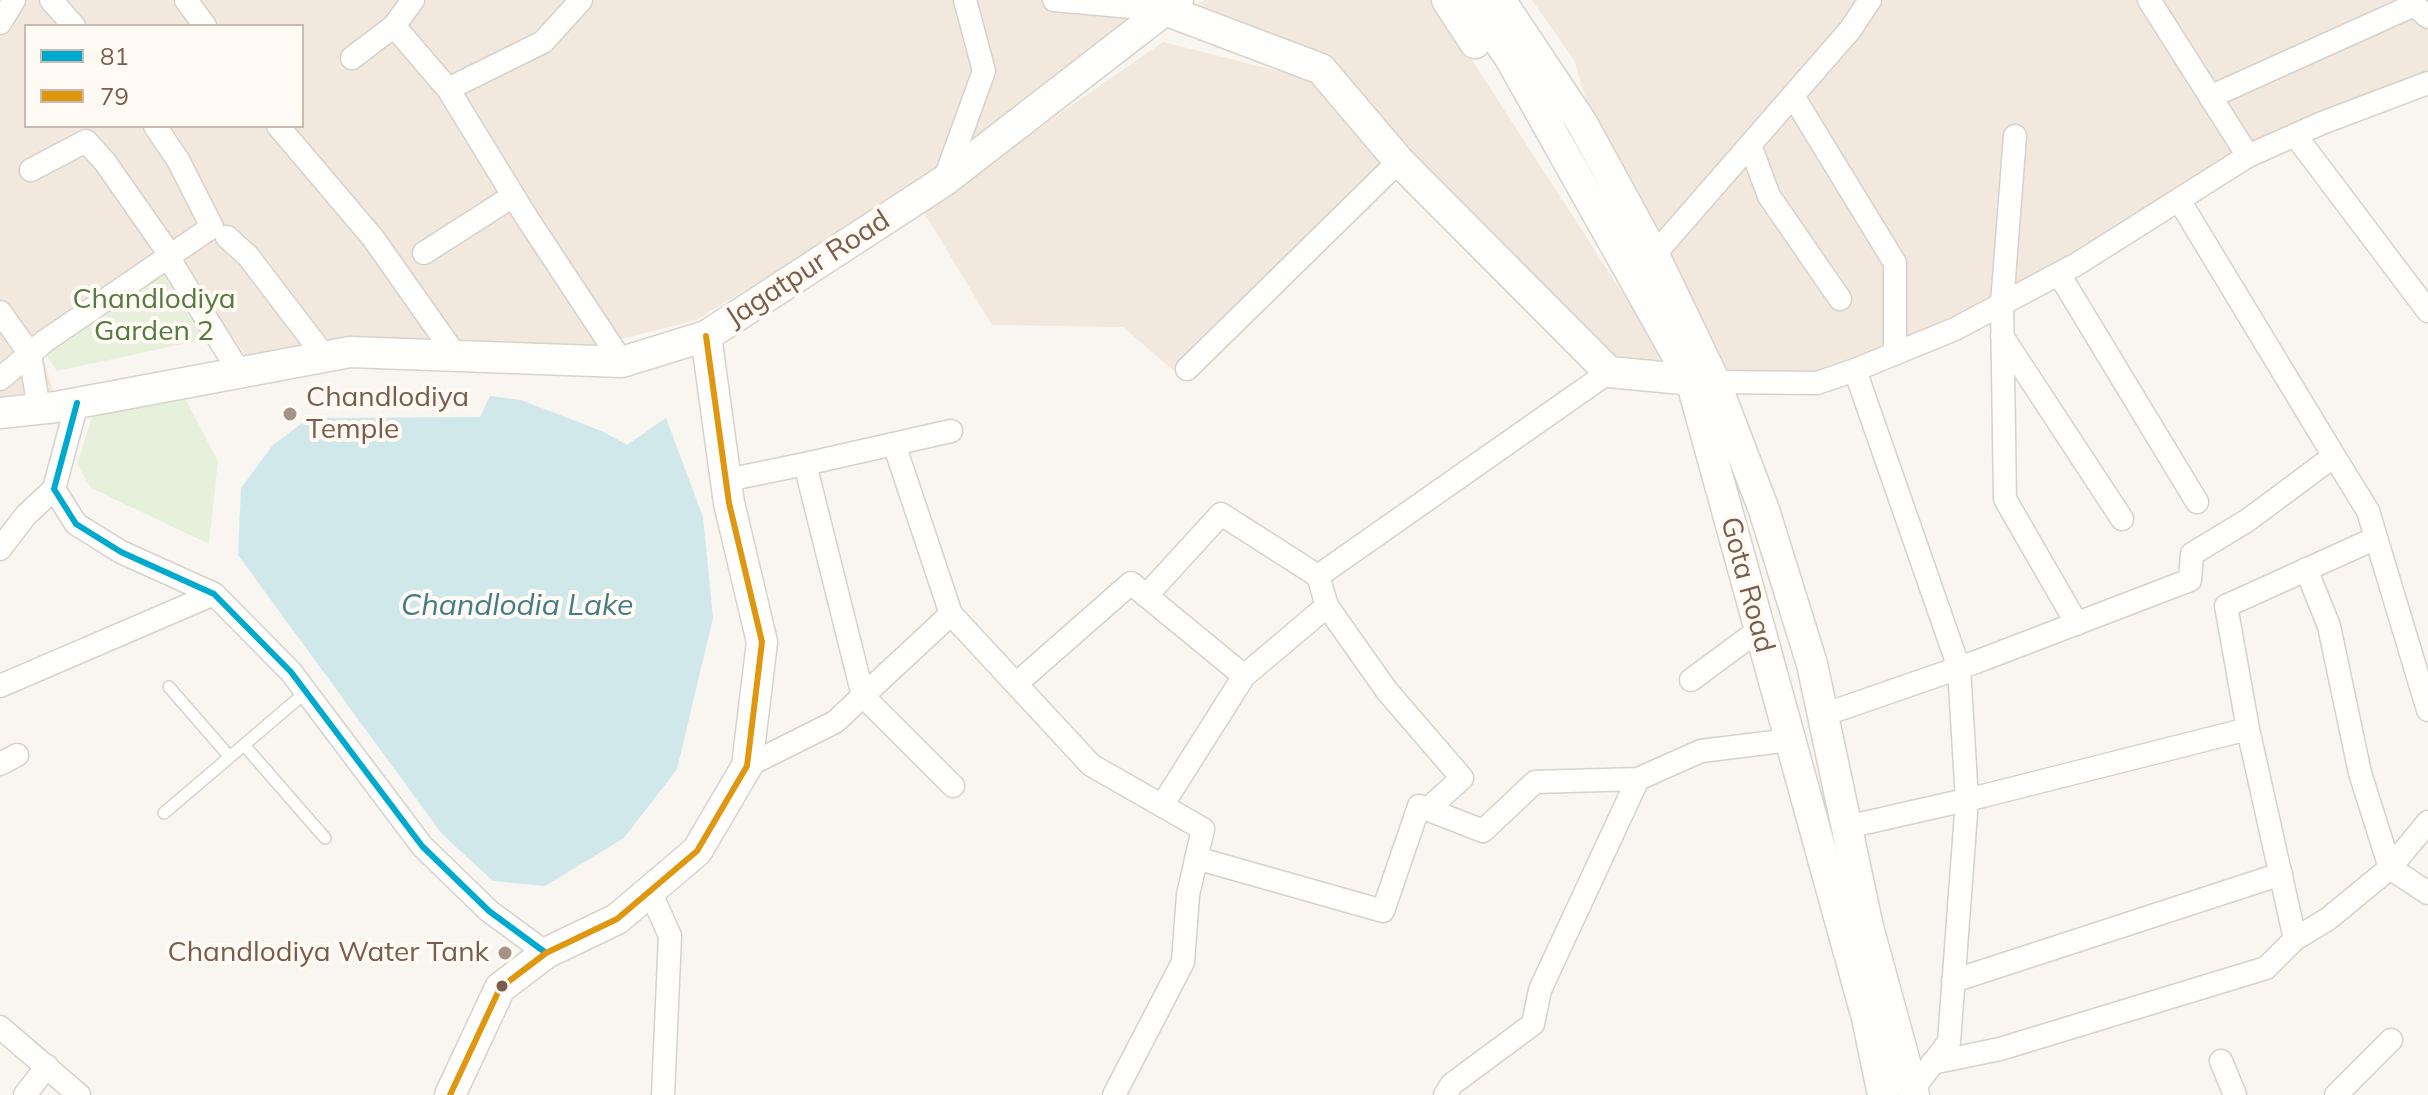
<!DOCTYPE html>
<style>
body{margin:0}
#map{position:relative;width:2428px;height:1095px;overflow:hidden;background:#f9f5f0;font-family:Mulish,sans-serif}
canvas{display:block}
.legend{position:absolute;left:24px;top:24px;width:280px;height:104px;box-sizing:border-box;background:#fffaf3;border:2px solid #cabbb1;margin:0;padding:10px 14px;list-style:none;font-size:24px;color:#7a5c4d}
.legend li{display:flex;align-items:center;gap:16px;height:40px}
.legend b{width:40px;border:2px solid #cabbb1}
</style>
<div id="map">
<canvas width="2428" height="1095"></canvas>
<ul class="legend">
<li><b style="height:10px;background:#00a9ce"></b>81</li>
<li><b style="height:10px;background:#de970f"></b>79</li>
</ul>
</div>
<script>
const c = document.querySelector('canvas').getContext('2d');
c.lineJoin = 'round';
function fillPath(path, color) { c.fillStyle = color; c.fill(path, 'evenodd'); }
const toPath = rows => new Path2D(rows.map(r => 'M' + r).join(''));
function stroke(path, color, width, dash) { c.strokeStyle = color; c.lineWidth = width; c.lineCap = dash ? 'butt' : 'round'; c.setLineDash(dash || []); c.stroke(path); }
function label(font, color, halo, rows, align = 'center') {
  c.font = font + ' Mulish,sans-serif'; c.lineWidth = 8; c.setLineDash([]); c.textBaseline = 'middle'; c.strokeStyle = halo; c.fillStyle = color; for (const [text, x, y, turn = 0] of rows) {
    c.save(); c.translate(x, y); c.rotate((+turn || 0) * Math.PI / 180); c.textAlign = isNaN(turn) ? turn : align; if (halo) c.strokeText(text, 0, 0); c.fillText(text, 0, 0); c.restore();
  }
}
fillPath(toPath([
 [20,0,1180,0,933,177,696,320,594,346,416,338,287,347,245,355,176,256,39,341,56,404,0,408,0,34],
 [26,26,302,26,302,126,26,126],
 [1205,0,1433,0,1671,368,1614,363,1322,58,1188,9],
 [1532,0,2139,0,2239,148,2056,267,1907,338,1815,371,1721,373,1621,162,1591,116,1574,60],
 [2155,0,2428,0,2428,74,2248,147],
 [1163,42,1314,80,1387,162,1174,371,1123,327,992,325,922,209]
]), '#f2e8de');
fillPath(toPath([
 [168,269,211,338,57,371,41,346],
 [183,394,218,462,209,544,91,488,77,464,92,417]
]), '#e7f0db');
fillPath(toPath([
 [490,396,521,400,604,432,627,445,666,418,703,517,713,618,677,769,624,838,545,886,493,881,442,834,238,555,241,488,273,445,309,418,480,417]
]), '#d0e8ea');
const lane = toPath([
 [169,687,229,756],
 [244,745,325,838],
 [164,813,306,692]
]);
const street = toPath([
 [51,0,74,26],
 [186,0,205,26],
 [413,0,394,26,448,89],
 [581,0,543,42,448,89,527,218,622,362],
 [1054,0,1165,10,1182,0],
 [0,23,14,0],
 [352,58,394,26],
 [1793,96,1895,263,1895,353],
 [2210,97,2414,5,2428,17],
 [278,126,373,238,456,356],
 [2295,135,2428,311],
 [2015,136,2002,304,2005,499,2077,624],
 [1750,145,1769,196,1840,299],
 [2248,156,2322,123,2428,83],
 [31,170,86,141,105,162,170,255],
 [944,181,984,71,965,0],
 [227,237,248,256,325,357],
 [424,253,513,196],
 [1654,255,1850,30,1870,0],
 [168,257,240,373],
 [2059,274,2197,502],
 [0,312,30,354,39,409],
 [2002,336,2122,519],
 [1187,369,1399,161],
 [1855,370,1959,668,1967,800,1949,1042,1913,1089],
 [0,379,45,341,212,227,178,160,155,126],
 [1715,382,1817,383,1855,370,1955,329,2077,264,2248,156,2149,0],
 [77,403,54,489,76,524,121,552,214,594,291,672,422,846,489,911,546,953],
 [894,444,951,614],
 [2334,456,2368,511,2428,710],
 [805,464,951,431],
 [727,480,805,464,863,696,953,786],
 [0,549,26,515,54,489],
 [1146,596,1221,514,1318,576],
 [1327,606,1387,691,1462,778,1428,809],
 [1244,676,1327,606,1318,576,1609,372],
 [1691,680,1760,629],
 [1016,684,1131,583,1244,676,1163,804],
 [0,686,214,594],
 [1823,715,1976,662,2190,580,2192,554,2248,520,2334,456,2179,200],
 [2248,729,2226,606,2376,538],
 [0,764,17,755],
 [747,766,835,722,951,614,1091,765,1203,829,1188,895,1183,962,1114,1095],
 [2428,822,2390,868,2428,893],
 [1847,827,1983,796,2248,729,2295,939,2328,919,2390,868,2360,773,2329,626,2306,569],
 [1196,858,1383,911,1419,806,1483,831,1535,782,1638,779],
 [650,891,670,936,663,1095],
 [1953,981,2281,874],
 [0,1027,79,1095],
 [2221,1061,2235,1095],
 [1932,1063,2000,1049,2266,968,2295,939],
 [25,1095,47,1066],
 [1445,1095,1452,1084,1533,1024,1540,990,1638,779,1701,751,1790,740],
 [2336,1095,2391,1040]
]);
const secondary = toPath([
 [1447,0,1475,43],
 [1471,0,1510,58,1691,380,1867,1018,1883,1095],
 [1500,0,1582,123,1654,255,1715,382,1764,510,1812,664,1868,927,1914,1095],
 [0,413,56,407,350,352,622,362,706,336,944,181,1165,10,1321,69,1399,161,1609,372,1715,382],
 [450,1095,500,988,546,953,617,919,697,851,747,766,762,642,729,503,706,336]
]);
stroke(lane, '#d7d1cb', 14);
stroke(street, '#d7d1cb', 25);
stroke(secondary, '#d9d2cb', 33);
stroke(lane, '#fefefd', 11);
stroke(street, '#fefefd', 22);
stroke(secondary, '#fefefd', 30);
stroke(toPath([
 [77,403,54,489,76,524,121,552,214,594,291,672,422,846,489,911,546,953]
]), '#00a9ce', 6);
stroke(toPath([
 [450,1095,500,988,546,953,617,919,697,851,747,766,762,642,729,503,706,336]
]), '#de970f', 6);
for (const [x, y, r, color] of [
 [290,414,8,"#a69286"],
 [505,953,8,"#a69286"],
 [502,986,7,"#7a5c4d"]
]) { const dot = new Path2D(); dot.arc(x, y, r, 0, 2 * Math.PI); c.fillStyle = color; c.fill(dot); stroke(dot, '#fffaf3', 3); }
label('28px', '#7a5c4d', '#fffaf3', [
 ["Jagatpur Road",808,269,-33],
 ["Gota Road",1747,585,75]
]);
label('28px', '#537a41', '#fffaf3', [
 ["Chandlodiya",154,300],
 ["Garden 2",154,332]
]);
label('28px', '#7a5c4d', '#fffaf3', [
 ["Chandlodiya",306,398],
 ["Temple",306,430],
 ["Chandlodiya Water Tank",489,953,"right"]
], 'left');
label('italic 30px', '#437c86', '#fffaf3', [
 ["Chandlodia Lake",517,606]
]);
</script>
